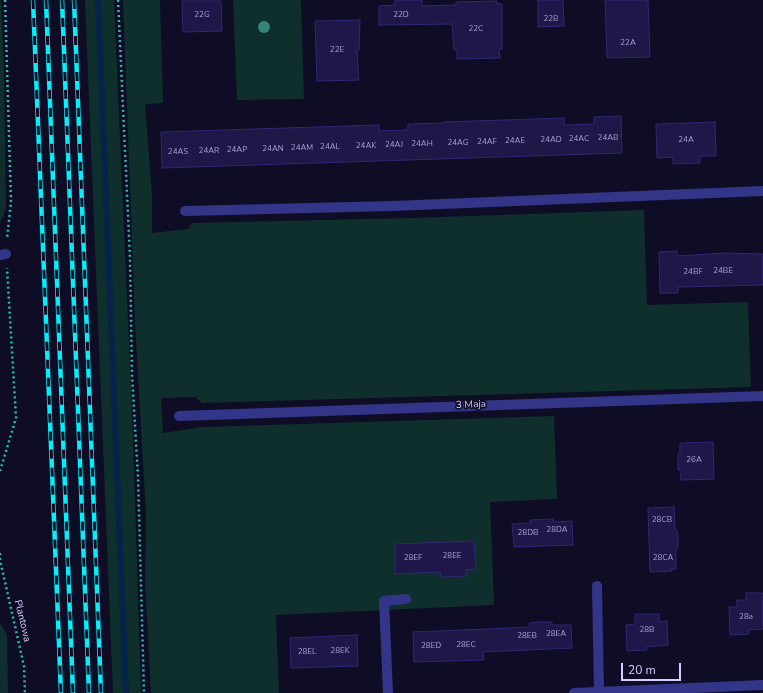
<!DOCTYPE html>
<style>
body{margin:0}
#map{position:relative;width:763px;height:693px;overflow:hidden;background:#0f0c25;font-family:"Nunito Sans",sans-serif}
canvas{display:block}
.scale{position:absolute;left:621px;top:663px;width:60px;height:18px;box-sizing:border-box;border:2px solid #d3d0ff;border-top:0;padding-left:5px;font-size:12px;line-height:14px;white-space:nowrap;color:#d3d0ff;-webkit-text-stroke:3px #0f0c25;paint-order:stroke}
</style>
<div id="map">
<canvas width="763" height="693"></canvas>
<div class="scale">20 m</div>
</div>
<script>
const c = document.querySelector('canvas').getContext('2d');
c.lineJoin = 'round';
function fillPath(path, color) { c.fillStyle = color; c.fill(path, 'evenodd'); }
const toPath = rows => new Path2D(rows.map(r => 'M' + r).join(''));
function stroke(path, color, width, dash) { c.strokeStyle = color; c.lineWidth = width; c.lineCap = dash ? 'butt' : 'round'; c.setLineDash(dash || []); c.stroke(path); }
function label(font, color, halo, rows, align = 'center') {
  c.font = font + ' "Nunito Sans",sans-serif'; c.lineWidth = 3.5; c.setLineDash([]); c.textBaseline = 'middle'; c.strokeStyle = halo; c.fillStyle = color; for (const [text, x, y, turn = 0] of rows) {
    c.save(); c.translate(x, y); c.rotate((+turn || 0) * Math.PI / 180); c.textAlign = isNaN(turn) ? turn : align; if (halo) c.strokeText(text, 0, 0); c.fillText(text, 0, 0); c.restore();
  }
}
fillPath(toPath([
 [0,0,1,0,4,70,6,209,0,223],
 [85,0,114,0,133,435,141,693,113,693],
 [123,0,160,0,163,103,145,104,152,195,152,233,188,229,192,223,412,218,644,210,647,305,748,302,751,387,202,403,195,397,161,398,163,433,204,427,554,416,557,499,490,502,494,605,276,615,279,693,151,693,145,584,146,515,135,322],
 [233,0,301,0,304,99,237,100],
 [0,623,7,635,8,693,0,693]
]), '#0f2f2c');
stroke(toPath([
 [98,0,126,693]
]), '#072349', 6);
const building = toPath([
 [395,0,422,0,422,6,456,5,456,2,497,1,497,4,502,4,502,49,499,49,500,58,457,59,457,50,454,50,452,24,379,25,379,6,395,5,395,0],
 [538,0,563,0,564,26,538,27,538,0],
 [605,0,648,0,650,57,607,58,605,0],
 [182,1,221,1,222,31,183,32,182,1],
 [360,20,359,50,357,51,359,80,317,81,315,21,360,20],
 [621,116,622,153,162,168,161,132,379,125,379,131,408,130,408,124,444,123,444,122,564,118,564,125,594,124,594,117,621,116],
 [715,122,716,156,700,156,700,163,673,164,673,157,657,158,656,124,715,122],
 [677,251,677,256,725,253,763,254,763,285,678,287,678,293,660,293,659,252,677,251],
 [713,442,714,479,681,480,680,470,678,470,678,454,680,453,680,443,713,442],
 [674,507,675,530,677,530,678,539,678,548,676,548,676,569,671,569,672,571,650,572,648,508,674,507],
 [553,519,554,522,572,521,573,545,514,547,512,524,530,523,530,520,553,519],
 [474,541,476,569,466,570,466,576,441,577,441,572,395,574,395,544,474,541],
 [746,593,763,593,763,629,749,630,749,634,730,635,729,607,737,607,737,600,746,600,746,593],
 [635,614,659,614,659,622,667,621,668,645,646,647,647,650,627,651,626,625,635,624,635,614],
 [541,622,552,622,552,625,571,625,572,648,483,652,484,660,414,662,413,632,511,628,530,627,529,623,541,622],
 [357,635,358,666,291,668,290,638,357,635]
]);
fillPath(building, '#1e1747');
stroke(building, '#322775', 1);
stroke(toPath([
 [5,0,11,202,7,239],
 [118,0,130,258,132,374,138,477,144,693],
 [0,471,16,418,7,268],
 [0,553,0,560,24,666,25,693]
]), '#24bfad', 2.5, [2, 3]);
stroke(toPath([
 [185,211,392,206,763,191],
 [0,255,6,254],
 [179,416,763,396],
 [597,586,599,692],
 [388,693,384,601,406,599],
 [574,693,763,685]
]), '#333588', 10);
const rail = toPath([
 [33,0,61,693],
 [46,0,73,693],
 [62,0,89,693],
 [74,0,101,693]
]);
stroke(rail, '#00f1fb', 4.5);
stroke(rail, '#0f0c25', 3, [9]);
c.fillStyle = '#338678';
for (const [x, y] of [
 [264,27]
]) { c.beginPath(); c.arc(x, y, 6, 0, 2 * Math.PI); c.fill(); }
label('8px', '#a6a2d1', null, [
 ["22G",202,15],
 ["22D",401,15],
 ["22B",551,19],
 ["22C",476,29],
 ["22A",628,43],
 ["22E",337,50],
 ["24AB",608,138],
 ["24AC",579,139],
 ["24AD",551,140],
 ["24A",686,140],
 ["24AE",515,141],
 ["24AF",487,142],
 ["24AG",458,143],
 ["24AH",422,144],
 ["24AJ",394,145],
 ["24AK",366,146],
 ["24AL",330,147],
 ["24AM",302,148],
 ["24AN",273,149],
 ["24AP",237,150],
 ["24AR",209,151],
 ["24AS",178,152],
 ["24BE",723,271],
 ["24BF",693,272],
 ["26A",694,460],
 ["28CB",662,520],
 ["28DA",557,530],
 ["28DB",528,533],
 ["28EE",452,556],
 ["28EF",413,558],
 ["28CA",663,558],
 ["28a",746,617],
 ["28B",647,630],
 ["28EA",556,634],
 ["28EB",527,636],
 ["28EC",466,645],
 ["28ED",431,646],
 ["28EK",340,651],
 ["28EL",307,652]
]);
label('10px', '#d3d0ff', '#0f0c25', [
 ["3 Maja",471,405,-2],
 ["Plantowa",22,621,77]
]);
</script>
